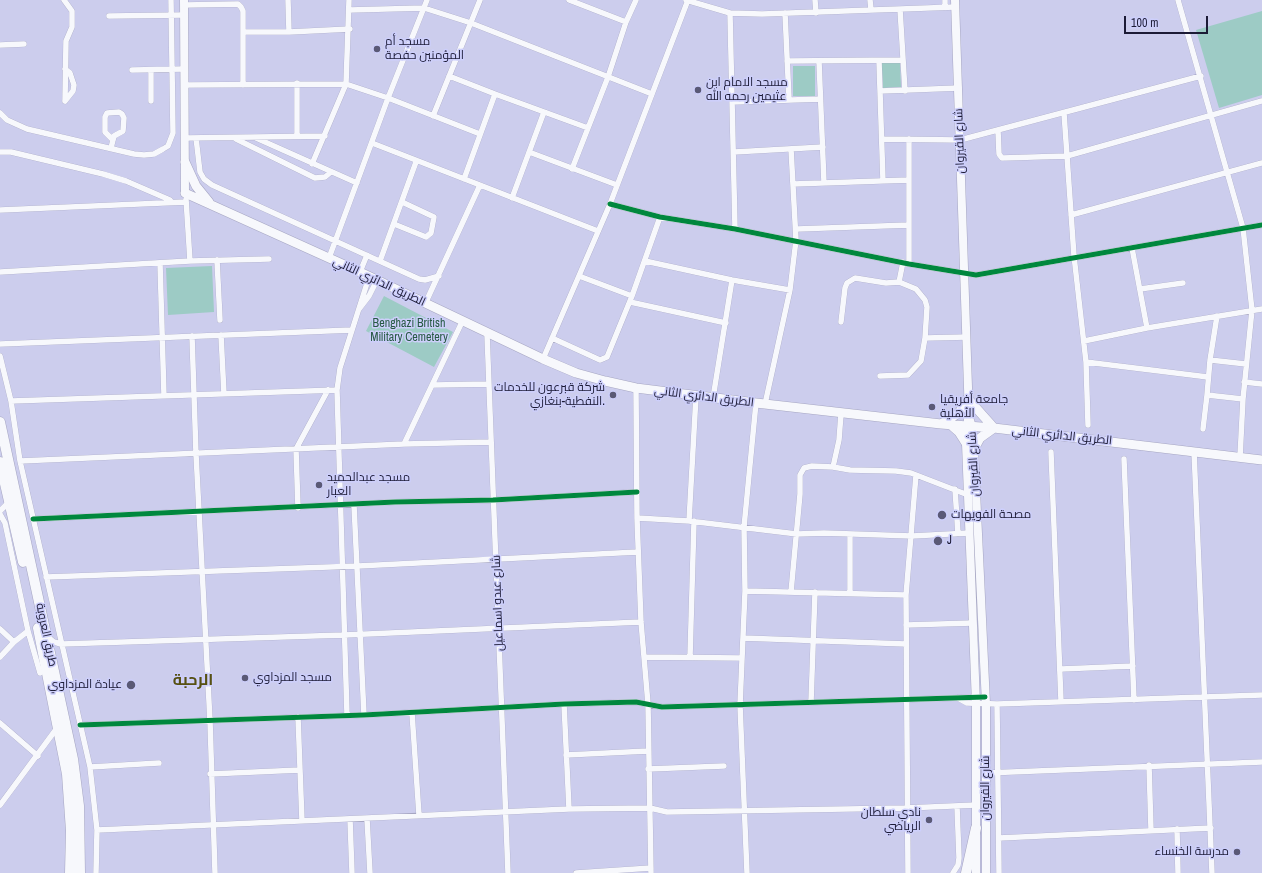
<!DOCTYPE html>
<meta charset="utf-8">
<style>
body{margin:0}
#map{position:relative;width:1262px;height:873px;overflow:hidden;background:#cccded;font-family:"Archivo Narrow",sans-serif}
canvas{display:block}
.scale{position:absolute;left:1124px;top:16px;width:84px;height:18px;box-sizing:border-box;border:2px solid #1c1b36;border-top:0;padding-left:5px;font-size:12px;line-height:14px;white-space:nowrap;color:#1c1b36;-webkit-text-stroke:3px #cdcffb;paint-order:stroke}
</style>
<div id="map">
<canvas width="1262" height="873"></canvas>
<div class="scale">100 m</div>
</div>
<script>
const c = document.querySelector('canvas').getContext('2d');
c.lineJoin = 'round';
function fillPath(path, color) { c.fillStyle = color; c.fill(path, 'evenodd'); }
const toPath = rows => new Path2D(rows.map(r => 'M' + r).join(''));
function stroke(path, color, width, dash) { c.strokeStyle = color; c.lineWidth = width; c.lineCap = dash ? 'butt' : 'round'; c.setLineDash(dash || []); c.stroke(path); }
function label(font, color, halo, rows, align = 'center') {
  c.font = font + ' "Archivo Narrow",Cairo,sans-serif'; c.lineWidth = 3; c.setLineDash([]); c.textBaseline = 'middle'; c.strokeStyle = halo; c.fillStyle = color; for (const [text, x, y, turn = 0] of rows) {
    c.save(); c.translate(x, y); c.rotate((+turn || 0) * Math.PI / 180); c.textAlign = isNaN(turn) ? turn : align; if (halo) c.strokeText(text, 0, 0); c.fillText(text, 0, 0); c.restore();
  }
}
fillPath(toPath([
 [1262,11,1262,95,1219,108,1196,30],
 [900,62,901,87,883,88,881,63],
 [793,66,815,66,815,96,793,96],
 [212,266,214,312,168,315,166,268],
 [384,296,453,332,434,367,366,331]
]), '#9dcbc5');
const street = toPath([
 [64,0,72,11,72,27,66,41,65,101],
 [569,0,626,22,636,0],
 [686,0,730,13,762,14,955,7],
 [815,0,816,13],
 [870,0,871,9],
 [945,0,945,7],
 [1178,0,1243,228,1252,310,1243,399,1240,457],
 [184,5,238,4,241,7,243,11,243,32],
 [900,9,905,91],
 [349,10,424,8,471,23,652,94],
 [730,13,735,229],
 [785,13,789,99],
 [109,16,184,15],
 [289,32,350,29],
 [0,45,24,44],
 [787,61,902,60],
 [819,61,824,183],
 [879,61,883,181],
 [65,69,70,73,74,85,73,91,65,101],
 [132,70,184,69],
 [151,70,151,101],
 [449,76,495,94],
 [297,83,297,135],
 [184,85,346,84,388,98,480,134],
 [243,85,243,32,289,32,288,0],
 [880,91,959,88],
 [733,102,820,99],
 [0,113,7,120,27,129,134,154,144,155,154,154,163,149,168,146,173,133,171,0],
 [1064,113,1074,256,1086,362,1088,425],
 [433,116,480,0],
 [998,130,999,154,1002,158,1067,156,1262,101],
 [185,138,325,136],
 [196,138,200,172,204,179,212,185,419,279,425,280,439,276],
 [256,138,357,183],
 [236,139,315,178,325,177,331,172],
 [882,139,960,140,1201,76],
 [372,143,598,231],
 [111,148,114,136,123,131,124,118,122,114,119,112,107,113,105,117,105,132,113,140],
 [0,152,11,152,103,174,126,181,170,200],
 [529,152,617,185],
 [734,152,823,147],
 [312,164,346,84,349,0],
 [572,169,608,77,626,22],
 [464,179,495,94,588,128],
 [793,184,909,180],
 [512,198,544,112],
 [186,199,190,261],
 [610,204,660,217,735,229,909,264,976,275,1262,225],
 [0,210,186,202],
 [1071,215,1262,163],
 [394,224,426,237,431,233,434,217,402,202],
 [797,229,909,225],
 [1132,248,1147,328],
 [329,258,388,98,427,0],
 [217,260,220,320],
 [380,261,416,162],
 [645,261,732,280,790,290],
 [160,263,164,396],
 [909,264,909,139],
 [0,272,190,261,269,259],
 [360,272,367,255],
 [579,276,632,296],
 [899,282,903,262],
 [1140,289,1183,283],
 [630,302,726,323],
 [425,304,480,185],
 [359,309,369,296,377,280],
 [841,322,845,288,847,283,855,278,886,283,899,282,916,289,925,300,927,307,925,338,921,361,908,375,880,376],
 [487,334,508,873],
 [221,335,224,394],
 [192,336,196,454,210,721,215,873],
 [552,338,600,360,607,357,632,296,660,217],
 [925,338,967,337],
 [1084,341,1147,328,1262,309],
 [0,344,352,330],
 [0,356,11,401,20,461,90,767,97,830,96,873],
 [543,359,610,204,688,0],
 [1210,360,1217,316],
 [1086,362,1208,377],
 [1244,382,1262,384],
 [433,385,488,384],
 [636,388,637,518,641,622,648,704,651,873],
 [713,398,732,280],
 [1243,399,1207,395,1210,360,1246,364],
 [11,401,337,390],
 [765,404,790,290,796,240,791,149],
 [1203,429,1207,395],
 [404,444,462,322],
 [1194,451,1212,873],
 [1051,452,1061,701],
 [1124,459,1134,700],
 [20,461,404,444,491,442],
 [833,467,839,440,841,414],
 [955,489,958,534],
 [354,505,364,715],
 [298,508,296,449,328,390],
 [0,511,9,502],
 [0,514,5,523,28,631,40,673],
 [637,518,689,521,797,534,824,533,912,536,969,533],
 [33,519,395,502,493,500,637,492],
 [689,521,696,396],
 [850,534,850,593],
 [46,577,358,566,638,552],
 [745,591,906,595],
 [791,592,800,494,800,475,804,468,812,466,833,467,850,470,896,471,911,473,968,495],
 [906,625,973,623],
 [0,629,14,642],
 [48,637,54,642,61,644,344,635,641,622],
 [743,638,906,644],
 [0,657,14,642,28,631],
 [644,657,742,658],
 [690,657,694,521],
 [1061,669,1133,666],
 [958,698,967,703,997,704,1262,695],
 [811,702,815,592],
 [564,704,569,809],
 [997,704,999,873],
 [412,713,419,815],
 [347,715,337,390,340,368,369,277],
 [298,717,302,821],
 [0,723,38,756],
 [80,725,364,715,564,704,636,702,662,707,985,697],
 [566,755,648,751],
 [1149,765,1151,830],
 [90,767,159,763],
 [648,769,724,766],
 [986,773,1262,762],
 [210,774,300,770],
 [0,805,57,728],
 [350,819,352,873],
 [367,819,370,873],
 [1177,829,1178,873],
 [97,830,569,809,650,808,667,812,906,808,976,805],
 [999,838,1211,828],
 [576,873,651,868],
 [747,873,740,705,745,591,744,527,756,403],
 [908,873,906,595,916,475],
 [953,873,958,865,959,858,957,806]
]);
const secondary = toPath([
 [184,0,185,193],
 [955,0,969,417,972,427,974,449,986,704,986,873],
 [968,419,966,443,976,704,976,873]
]);
const primary = toPath([
 [185,162,196,186,209,202],
 [185,193,360,272,543,359,576,373,605,381,636,388,756,403,941,424,994,428,1262,460],
 [969,400,994,428,980,438,974,449],
 [941,424,959,413,969,396],
 [951,425,959,432,966,443]
]);
const highway = toPath([
 [0,422,73,759,79,806,80,873],
 [0,462,23,562],
 [38,628,67,774,71,831,70,873],
 [966,873,976,828]
]);
stroke(street, '#a6a6c2', 6);
stroke(secondary, '#a6a6c2', 9);
stroke(primary, '#a6a6c2', 10);
stroke(highway, '#a6a6c2', 11);
stroke(street, '#f7f8fc', 5.5);
stroke(secondary, '#f7f8fc', 8);
stroke(primary, '#f7f8fc', 9);
stroke(highway, '#f7f8fc', 10);
stroke(toPath([
 [610,204,660,217,735,229,909,264,976,275,1262,225],
 [33,519,395,502,493,500,637,492],
 [80,725,364,715,564,704,636,702,662,707,985,697]
]), '#00873e', 5);
for (const [x, y, r, color] of [
 [377,49,4,"#5a5976"],
 [698,90,4,"#5a5976"],
 [613,395,4,"#5a5976"],
 [932,407,4,"#5a5976"],
 [319,485,4,"#5a5976"],
 [942,515,5,"#5a5976"],
 [938,541,5,"#5a5976"],
 [245,678,4,"#5a5976"],
 [131,685,5,"#5a5976"],
 [929,820,4,"#5a5976"],
 [1237,852,4,"#5a5976"]
]) { const dot = new Path2D(); dot.arc(x, y, r, 0, 2 * Math.PI); c.fillStyle = color; c.fill(dot); stroke(dot, '#cdcffb', 1.5); }
label('12px', '#1c1b36', '#cdcffb', [
 ["مسجد أم",385,42],
 ["المؤمنين حفصة",385,56],
 ["مسجد الامام ابن",706,83],
 ["عثيمين رحمه الله",706,97],
 ["شركة قبرعون للخدمات",605,388,"right"],
 ["النفطية-بنغازي.",605,402,"right"],
 ["جامعة أفريقيا",940,400],
 ["الأهلية",940,414],
 ["مسجد عبدالحميد",327,478],
 ["العبار",327,492],
 ["مصحة الفويهات",951,515],
 ["J",947,541],
 ["مسجد المزداوي",253,678],
 ["عيادة المزداوي",122,685,"right"],
 ["نادي سلطان",921,813,"right"],
 ["الرياضي",921,827,"right"],
 ["مدرسة الخنساء",1229,852,"right"]
], 'left');
label('12px', '#1c1b36', '#cdcffb', [
 ["شارع القيروان",960,141,-92],
 ["الطريق الدائري الثاني",379,282,25],
 ["الطريق الدائري الثاني",704,397,7],
 ["الطريق الدائري الثاني",1062,436,6],
 ["شارع القيروان",974,464,-93],
 ["شارع عبدو اسماعيل",498,603,-92],
 ["طريق العروبة",46,635,78],
 ["شارع القيروان",986,788,-90]
]);
label('12px', '#275a44', '#cdcffb', [
 ["Benghazi British",409,324],
 ["Military Cemetery",409,338]
]);
label('bold 16px', '#575113', '#cdcffb', [
 ["الرحبة",193,681]
]);
</script>
